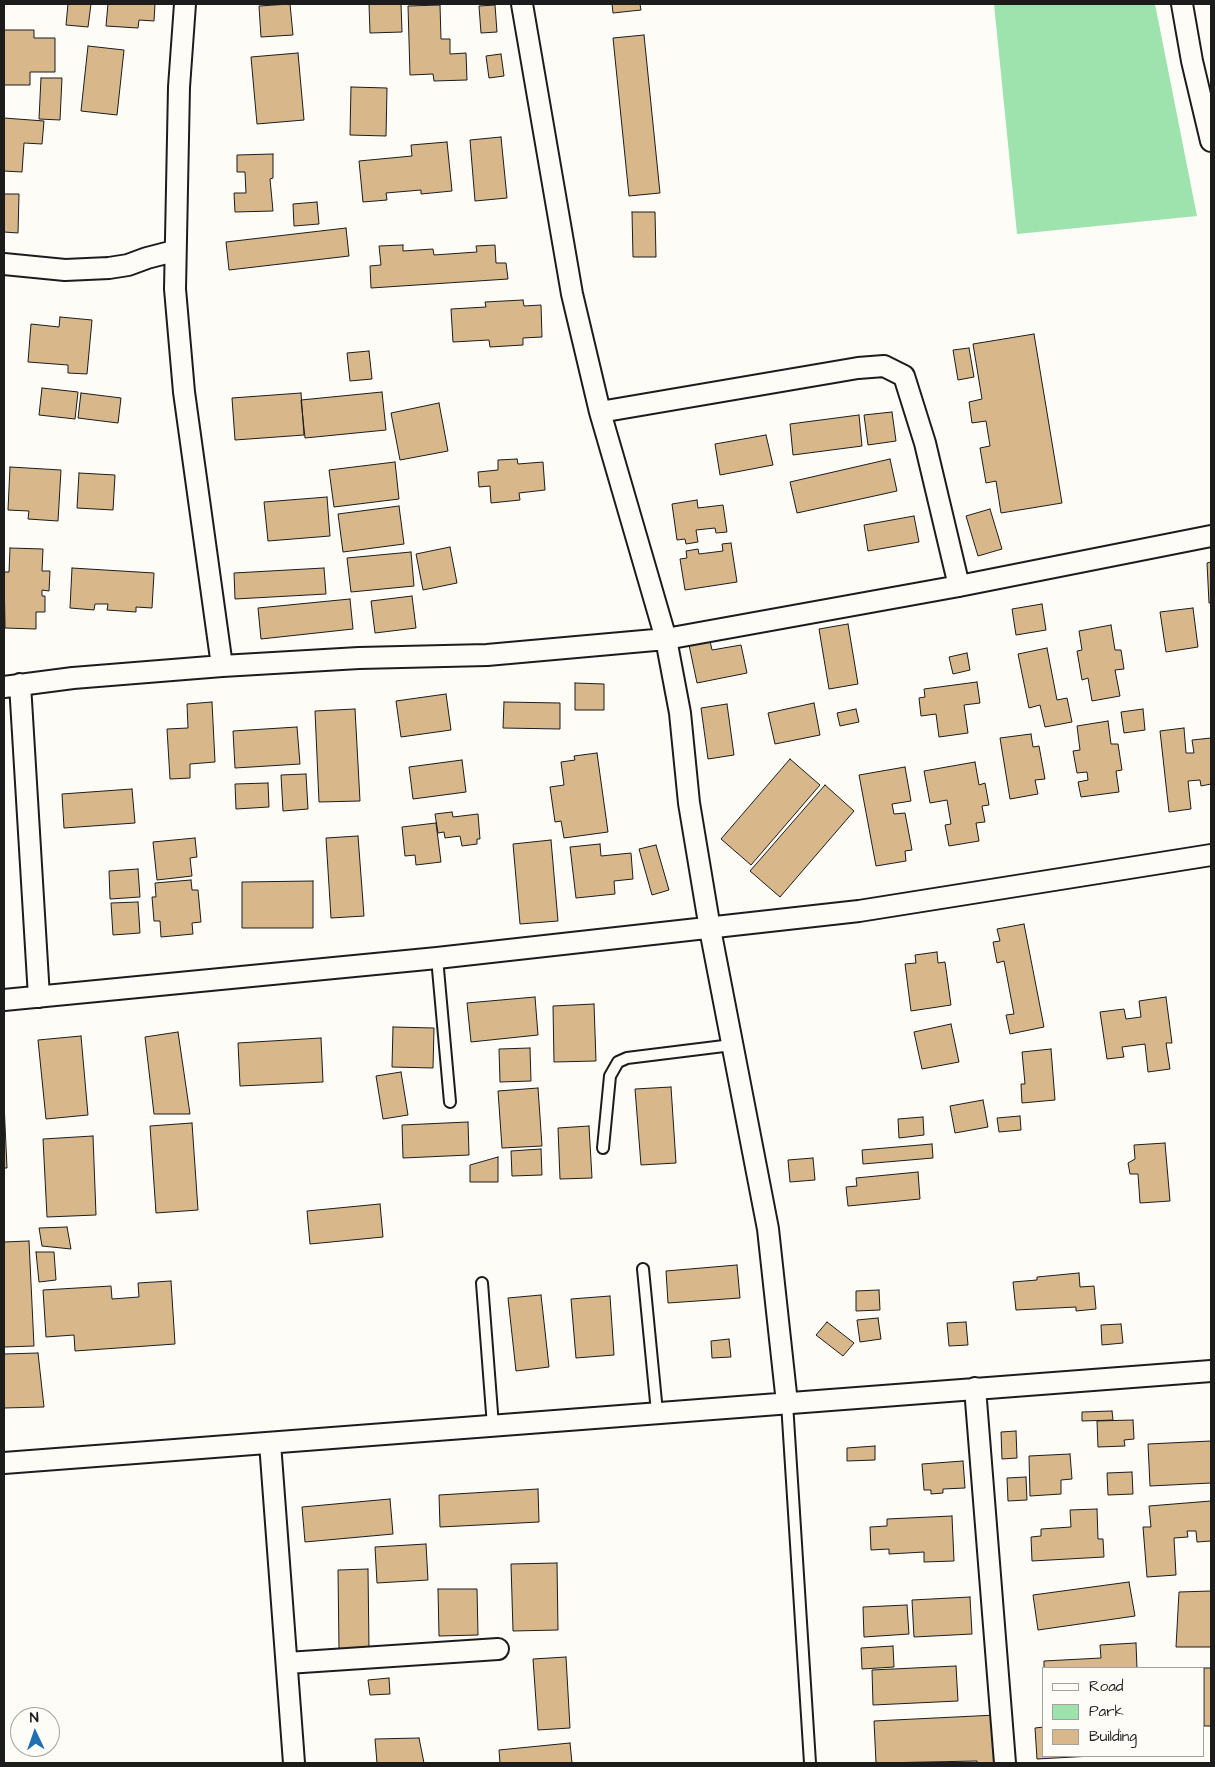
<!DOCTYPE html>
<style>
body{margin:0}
#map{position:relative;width:1215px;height:1767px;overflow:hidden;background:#fdfcf7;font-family:"Architects Daughter",sans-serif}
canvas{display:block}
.frame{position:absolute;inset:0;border:5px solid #1c1c1c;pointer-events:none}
.legend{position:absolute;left:1042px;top:1667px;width:162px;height:90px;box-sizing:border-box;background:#fdfcf7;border:1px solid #a3a29f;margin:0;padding:6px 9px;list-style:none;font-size:15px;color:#1c1c1c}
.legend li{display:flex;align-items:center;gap:10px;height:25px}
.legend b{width:25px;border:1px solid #a3a29f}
.north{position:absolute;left:10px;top:1707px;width:50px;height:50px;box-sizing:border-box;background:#fdfcf7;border:1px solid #a3a29f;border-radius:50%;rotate:357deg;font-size:14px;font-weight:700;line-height:20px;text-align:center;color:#1c1c1c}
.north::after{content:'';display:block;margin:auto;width:18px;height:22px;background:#1f6fb2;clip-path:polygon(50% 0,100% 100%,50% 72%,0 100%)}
</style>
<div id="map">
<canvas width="1215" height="1767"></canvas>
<div class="frame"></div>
<ul class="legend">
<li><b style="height:6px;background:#fdfcf7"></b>Road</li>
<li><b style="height:14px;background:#9ee2ad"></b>Park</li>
<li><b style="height:14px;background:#d8b88b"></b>Building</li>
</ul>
<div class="north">N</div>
</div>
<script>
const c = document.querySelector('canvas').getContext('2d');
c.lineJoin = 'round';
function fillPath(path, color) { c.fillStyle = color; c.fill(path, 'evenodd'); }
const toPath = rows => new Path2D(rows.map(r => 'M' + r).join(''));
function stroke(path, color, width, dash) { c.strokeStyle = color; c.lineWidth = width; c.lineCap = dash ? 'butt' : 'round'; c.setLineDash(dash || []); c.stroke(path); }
fillPath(toPath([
 [994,4,1155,4,1197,216,1017,234]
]), '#9ee2ad');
const building = toPath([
 [68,4,91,4,88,27,66,25,68,4],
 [108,4,155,4,154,21,139,20,138,28,106,26,108,4],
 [290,4,293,35,261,37,259,6,290,4],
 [369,4,401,4,402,32,370,33,369,4],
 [612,4,640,4,641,10,613,13,612,4],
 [440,5,441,39,450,39,450,54,466,53,467,80,434,81,433,74,410,75,408,6,440,5],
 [495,5,497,32,481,33,479,6,495,5],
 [4,30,34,30,34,38,55,38,55,72,30,72,30,85,4,85,4,30],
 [644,35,660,193,629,196,613,38,644,35],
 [88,46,124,50,117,115,81,111,88,46],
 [298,53,304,120,257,124,251,57,298,53],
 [501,54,504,76,489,78,486,56,501,54],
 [41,78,62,78,60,120,39,119,41,78],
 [351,87,387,88,386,136,350,135,351,87],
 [4,118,44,121,42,144,24,143,22,172,4,171,4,118],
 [501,137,507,198,475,201,470,140,501,137],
 [447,142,452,191,421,194,421,190,386,193,387,200,363,202,359,161,412,156,411,145,447,142],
 [273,154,273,178,270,179,273,211,235,212,234,193,246,193,245,172,237,172,237,155,273,154],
 [4,194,19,194,18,233,4,232,4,194],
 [317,202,319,224,294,226,293,204,317,202],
 [632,212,655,212,656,257,633,257,632,212],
 [346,228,349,256,229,270,226,242,346,228],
 [403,245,403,251,433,249,434,255,477,252,476,246,495,245,496,263,506,263,508,279,371,288,370,266,381,265,379,246,403,245],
 [523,300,524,306,541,305,542,337,523,338,523,345,490,347,489,340,453,342,451,309,486,307,485,302,523,300],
 [60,317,92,320,87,374,68,373,68,365,28,362,31,324,59,327,60,317],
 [1034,334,1062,503,1001,513,996,481,986,483,980,448,990,446,986,421,972,423,969,402,982,399,973,344,1034,334],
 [969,348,974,377,958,380,953,350,969,348],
 [369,351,372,379,350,381,347,353,369,351],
 [42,388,78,392,75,419,39,415,42,388],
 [382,392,386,430,305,438,301,400,382,392],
 [81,393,121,398,118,423,78,418,81,393],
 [301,393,304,435,235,440,232,398,301,393],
 [439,403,448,451,400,460,391,413,439,403],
 [892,412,896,441,868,445,864,415,892,412],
 [859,415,862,446,793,455,790,424,859,415],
 [766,435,773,465,720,475,715,444,766,435],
 [517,459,518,464,543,462,545,490,519,493,520,500,491,503,490,486,479,487,478,472,498,470,498,460,517,459],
 [890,459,897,491,797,513,790,482,890,459],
 [395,462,399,499,334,507,329,470,395,462],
 [10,467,61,470,58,521,28,519,29,511,8,510,10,467],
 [79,473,115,475,113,510,77,508,79,473],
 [327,497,330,536,268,541,264,502,327,497],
 [697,500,698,508,723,505,727,532,716,533,715,528,696,530,698,542,686,544,685,539,677,540,672,504,697,500],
 [399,506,404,544,343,552,338,514,399,506],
 [990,509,1002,549,978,556,966,516,990,509],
 [914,516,919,542,868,551,864,525,914,516],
 [731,543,737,582,685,590,680,559,687,558,686,551,698,549,699,554,723,551,722,544,731,543],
 [450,547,457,583,423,590,416,554,450,547],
 [10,548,43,549,42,571,50,571,49,591,42,590,42,596,45,596,45,612,36,612,36,629,5,628,4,572,9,572,10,548],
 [411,552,414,586,351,592,347,558,411,552],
 [1211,562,1211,603,1209,603,1207,563,1211,562],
 [72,568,154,573,152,608,136,607,136,612,107,610,108,604,95,604,94,610,70,608,72,568],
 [324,568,326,594,235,599,234,573,324,568],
 [412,596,416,628,375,633,371,601,412,596],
 [350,599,353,629,261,639,258,608,350,599],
 [1042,604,1046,630,1016,635,1012,609,1042,604],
 [1193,608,1198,647,1166,652,1160,612,1193,608],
 [848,624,858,684,829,689,819,629,848,624],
 [1111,625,1115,650,1121,650,1124,669,1115,670,1120,696,1092,701,1088,678,1082,680,1077,651,1082,650,1079,631,1111,625],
 [710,641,712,650,741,645,747,673,697,683,689,645,710,641],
 [1047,648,1057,700,1067,698,1072,722,1045,727,1040,705,1029,708,1018,654,1047,648],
 [967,653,970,670,953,674,949,657,967,653],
 [977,682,980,703,964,705,968,733,939,737,936,714,921,716,919,698,925,697,924,689,977,682],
 [575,683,604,684,604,710,575,710,575,683],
 [446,694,451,730,401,737,396,701,446,694],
 [212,702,215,762,190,764,190,778,170,779,167,729,188,728,187,704,212,702],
 [504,702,560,703,560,729,503,728,504,702],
 [814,703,820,735,775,744,768,713,814,703],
 [727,704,734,755,708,759,701,708,727,704],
 [355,709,360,801,319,802,315,711,355,709],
 [856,709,859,722,840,726,837,713,856,709],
 [1143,709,1145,730,1124,733,1121,712,1143,709],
 [1108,721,1111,744,1118,744,1122,770,1116,771,1119,792,1081,797,1078,782,1088,780,1087,772,1077,773,1073,751,1080,750,1077,726,1108,721],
 [297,727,300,764,235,768,233,731,297,727],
 [1184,728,1186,753,1194,753,1192,740,1211,738,1211,784,1201,786,1200,780,1188,781,1191,809,1169,812,1160,731,1184,728],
 [1031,734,1033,747,1039,746,1045,779,1035,780,1038,794,1010,799,1000,738,1031,734],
 [597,753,608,832,564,838,561,821,555,822,550,787,564,785,561,762,575,760,574,756,597,753],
 [790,759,820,785,751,865,721,839,790,759],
 [462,760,466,792,413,799,409,767,462,760],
 [975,762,979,785,985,783,989,805,982,806,985,822,976,823,979,841,949,846,945,825,951,824,947,800,930,803,924,771,975,762],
 [905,767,911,801,892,804,894,814,905,813,912,850,905,851,906,861,876,866,859,775,905,767],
 [306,774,308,809,283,811,281,775,306,774],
 [268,783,269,807,236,809,235,784,268,783],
 [825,785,854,811,780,897,750,871,825,785],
 [132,789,135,823,64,828,62,794,132,789],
 [452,812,453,817,478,814,480,839,477,839,477,844,462,846,460,836,445,838,444,832,438,833,435,814,452,812],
 [436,823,441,862,416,865,415,855,405,856,402,827,436,823],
 [358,836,364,916,331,918,326,838,358,836],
 [195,838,197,857,190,858,192,876,157,880,153,842,195,838],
 [551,840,558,921,520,924,513,844,551,840],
 [600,844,601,856,631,853,633,879,614,881,615,894,576,898,570,847,600,844],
 [656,845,669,890,652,895,639,849,656,845],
 [138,869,140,897,110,899,109,871,138,869],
 [191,880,192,890,198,890,201,922,192,923,193,934,161,937,160,921,154,921,152,897,156,897,155,883,191,880],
 [313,881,313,928,242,928,242,882,313,881],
 [138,902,140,933,113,935,111,903,138,902],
 [1024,924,1044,1027,1010,1034,1006,1015,1014,1014,1004,961,997,963,993,942,1000,941,997,929,1024,924],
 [937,952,938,963,945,962,951,1005,911,1011,905,964,916,963,915,955,937,952],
 [535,997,538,1035,471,1042,467,1003,535,997],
 [1166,997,1172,1043,1166,1043,1170,1069,1148,1072,1145,1044,1122,1047,1124,1057,1107,1059,1100,1012,1124,1009,1126,1019,1141,1017,1139,1001,1166,997],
 [594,1004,596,1061,554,1062,553,1006,594,1004],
 [951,1024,959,1062,922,1069,914,1032,951,1024],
 [393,1027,434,1028,433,1068,392,1067,393,1027],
 [178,1032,190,1114,154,1114,145,1037,178,1032],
 [81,1036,88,1115,46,1119,38,1040,81,1036],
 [321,1038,323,1082,240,1086,238,1043,321,1038],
 [530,1048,531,1081,500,1082,499,1049,530,1048],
 [1051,1049,1055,1100,1022,1103,1021,1084,1025,1084,1022,1052,1051,1049],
 [401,1072,408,1115,383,1119,376,1076,401,1072],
 [671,1087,676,1163,641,1165,635,1089,671,1087],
 [538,1088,542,1146,502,1148,498,1091,538,1088],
 [983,1100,988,1127,955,1133,950,1106,983,1100],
 [4,1103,7,1168,4,1168,4,1103],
 [1020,1116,1021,1130,999,1132,997,1118,1020,1116],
 [923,1117,924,1135,899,1138,898,1119,923,1117],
 [468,1122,469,1155,403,1158,402,1125,468,1122],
 [192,1123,198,1210,156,1213,150,1126,192,1123],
 [589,1126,592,1178,560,1179,558,1128,589,1126],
 [93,1136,96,1215,47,1217,43,1139,93,1136],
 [1165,1143,1170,1201,1140,1203,1138,1174,1130,1174,1128,1163,1135,1159,1134,1145,1165,1143],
 [932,1144,933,1158,863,1164,862,1150,932,1144],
 [541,1149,542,1175,512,1176,511,1151,541,1149],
 [498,1157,498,1182,470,1182,470,1165,498,1157],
 [813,1158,815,1180,790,1182,788,1160,813,1158],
 [918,1172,920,1199,848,1206,846,1187,857,1186,856,1178,918,1172],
 [380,1204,383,1237,310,1244,307,1211,380,1204],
 [67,1227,71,1249,42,1246,39,1228,67,1227],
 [29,1241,34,1346,4,1347,4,1242,29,1241],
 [36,1252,54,1252,56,1280,39,1282,36,1252],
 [737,1265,740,1298,668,1303,666,1271,737,1265],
 [1079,1273,1080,1287,1094,1286,1096,1309,1076,1311,1076,1307,1016,1310,1013,1282,1037,1280,1037,1277,1079,1273],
 [171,1281,175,1344,75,1351,74,1335,46,1337,43,1290,111,1286,112,1299,139,1297,138,1283,171,1281],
 [879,1290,880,1310,856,1311,856,1291,879,1290],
 [541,1295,549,1367,516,1371,508,1298,541,1295],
 [610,1296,614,1355,576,1358,571,1299,610,1296],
 [878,1318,881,1339,860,1342,857,1320,878,1318],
 [827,1322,854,1343,843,1356,816,1335,827,1322],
 [966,1322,968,1345,949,1346,947,1323,966,1322],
 [1121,1324,1123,1343,1102,1345,1101,1325,1121,1324],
 [729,1339,731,1357,712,1358,711,1341,729,1339],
 [38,1353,44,1407,4,1408,4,1354,38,1353],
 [1112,1411,1113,1420,1082,1421,1082,1412,1112,1411],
 [1133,1420,1134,1439,1124,1440,1125,1446,1098,1447,1097,1421,1133,1420],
 [1016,1431,1017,1458,1002,1459,1001,1432,1016,1431],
 [1211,1441,1211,1483,1150,1486,1148,1444,1211,1441],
 [875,1446,875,1460,847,1461,847,1448,875,1446],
 [1070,1454,1072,1479,1061,1480,1061,1494,1030,1496,1029,1456,1070,1454],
 [963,1461,965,1488,943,1489,943,1493,931,1494,931,1490,924,1490,922,1464,963,1461],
 [1132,1472,1133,1494,1108,1495,1107,1473,1132,1472],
 [1026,1477,1027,1500,1008,1501,1007,1478,1026,1477],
 [538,1489,539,1522,440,1527,439,1495,538,1489],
 [390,1499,393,1534,305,1542,302,1507,390,1499],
 [1211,1501,1211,1541,1197,1542,1196,1531,1187,1531,1188,1537,1174,1538,1176,1575,1147,1577,1143,1527,1151,1527,1149,1506,1211,1501],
 [1097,1509,1098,1539,1103,1539,1104,1557,1032,1561,1031,1537,1041,1536,1041,1529,1071,1527,1070,1510,1097,1509],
 [952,1516,954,1561,924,1562,924,1552,889,1554,889,1549,871,1550,870,1527,887,1526,887,1519,952,1516],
 [426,1544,428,1580,377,1583,375,1547,426,1544],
 [557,1563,558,1630,513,1631,511,1564,557,1563],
 [368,1569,369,1649,339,1649,338,1570,368,1569],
 [1129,1582,1135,1616,1038,1630,1033,1595,1129,1582],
 [438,1589,477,1589,478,1635,439,1636,438,1589],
 [1211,1591,1211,1647,1176,1647,1179,1592,1211,1591],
 [970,1597,972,1634,914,1637,912,1600,970,1597],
 [907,1605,909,1634,864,1637,863,1607,907,1605],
 [1136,1643,1137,1668,1044,1668,1044,1661,1101,1658,1100,1645,1136,1643],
 [893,1646,894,1667,862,1669,861,1648,893,1646],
 [566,1657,570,1728,538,1730,533,1659,566,1657],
 [956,1666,958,1701,873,1705,872,1670,956,1666],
 [1198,1668,1211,1668,1211,1732,1211,1726,1204,1726,1204,1668,1198,1668],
 [389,1678,390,1694,370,1695,368,1680,389,1678],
 [996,1715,999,1763,977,1763,977,1761,876,1763,874,1721,996,1715],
 [1044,1727,1044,1756,1092,1756,1037,1759,1035,1728,1044,1727],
 [419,1738,424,1763,377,1763,375,1739,419,1738],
 [570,1743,572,1763,500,1763,499,1750,570,1743]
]);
fillPath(building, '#d8b88b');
stroke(building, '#1c1c1c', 1);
const lane = toPath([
 [437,958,450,1102],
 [603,1148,610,1076,618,1062,627,1058,732,1045],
 [643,1269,657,1412],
 [482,1283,493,1426],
 [787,1403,810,1763]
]);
const street = toPath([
 [185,4,179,87,175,289,184,392,222,666],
 [522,4,572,294,600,412,666,639,680,713,689,803,710,929,768,1229,787,1403],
 [1182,4,1192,61,1211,141],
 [4,264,65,270,109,268,128,265,147,258,174,251],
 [600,412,858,368,884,366,904,376,925,443,959,586],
 [20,684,39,997],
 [4,687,73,678,222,666,359,658,487,655,666,639,959,586,1211,536],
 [4,1000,437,958,859,911,1211,855],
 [975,1388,1005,1763],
 [270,1443,294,1763],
 [4,1463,1211,1371],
 [287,1663,498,1649]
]);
stroke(lane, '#1c1c1c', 14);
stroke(street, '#1c1c1c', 24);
stroke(lane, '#fdfcf7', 10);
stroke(street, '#fdfcf7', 20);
</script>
